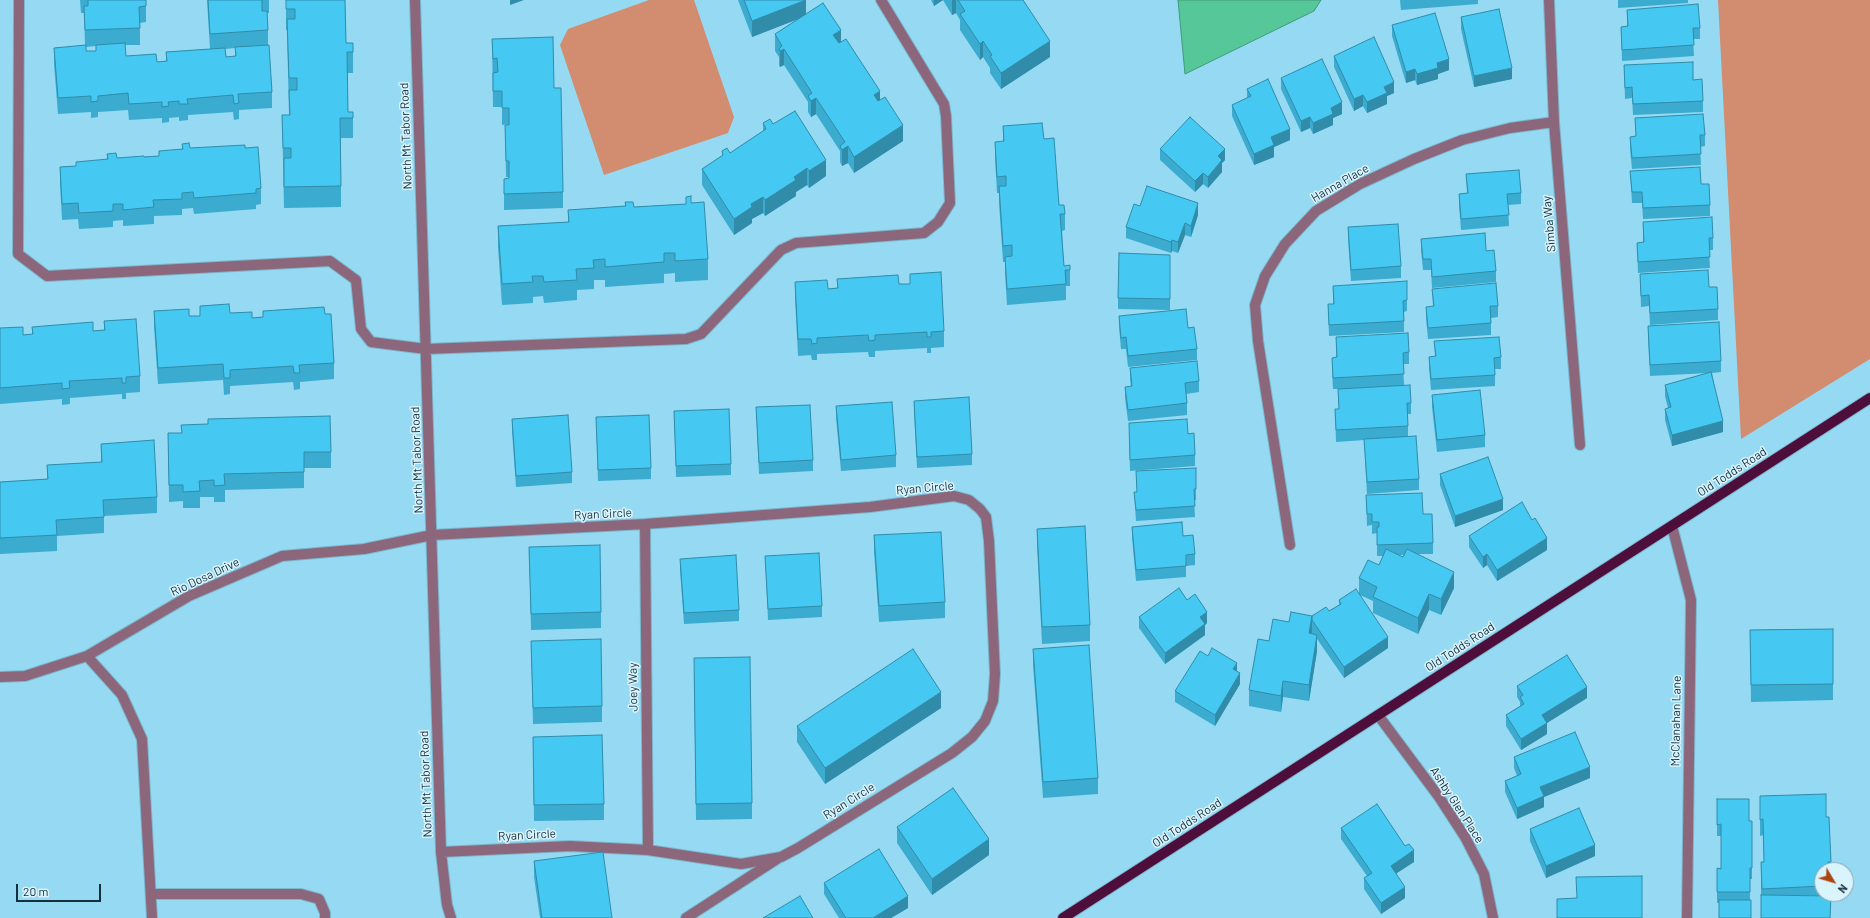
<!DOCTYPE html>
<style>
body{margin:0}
#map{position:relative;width:1870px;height:918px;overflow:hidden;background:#96d9f2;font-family:Barlow,sans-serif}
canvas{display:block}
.north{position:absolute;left:1814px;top:862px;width:40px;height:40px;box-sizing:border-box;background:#daf4fe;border:1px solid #8ba6b0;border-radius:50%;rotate:128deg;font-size:11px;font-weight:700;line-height:16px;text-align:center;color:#14303a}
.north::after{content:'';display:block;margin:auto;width:14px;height:18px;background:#aa4612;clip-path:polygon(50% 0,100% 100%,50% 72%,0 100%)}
.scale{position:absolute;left:16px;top:884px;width:85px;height:18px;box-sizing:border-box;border:2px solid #14303a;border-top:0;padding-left:5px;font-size:12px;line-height:14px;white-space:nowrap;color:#14303a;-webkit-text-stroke:3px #daf4fe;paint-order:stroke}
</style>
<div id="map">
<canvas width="1870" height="918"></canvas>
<div class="north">N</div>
<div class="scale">20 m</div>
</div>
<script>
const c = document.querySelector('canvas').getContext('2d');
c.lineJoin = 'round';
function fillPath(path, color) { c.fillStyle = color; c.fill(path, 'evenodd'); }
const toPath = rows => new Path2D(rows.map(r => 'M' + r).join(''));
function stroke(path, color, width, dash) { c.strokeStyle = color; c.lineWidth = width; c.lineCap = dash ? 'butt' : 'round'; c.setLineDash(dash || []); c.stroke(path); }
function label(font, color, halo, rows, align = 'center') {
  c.font = font + ' Barlow,sans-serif'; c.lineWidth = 3; c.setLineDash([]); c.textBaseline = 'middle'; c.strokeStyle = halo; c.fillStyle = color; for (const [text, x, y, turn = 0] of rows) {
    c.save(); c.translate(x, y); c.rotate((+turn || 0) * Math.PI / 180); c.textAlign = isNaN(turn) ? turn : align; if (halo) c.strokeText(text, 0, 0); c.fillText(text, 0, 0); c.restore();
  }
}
fillPath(toPath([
 [649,0,694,0,734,117,728,133,604,175,560,45,568,29],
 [1718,0,1870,0,1870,359,1741,439]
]), '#d28c6f');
const water = toPath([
 [1178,0,1321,0,1314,11,1185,74,1178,0]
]);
fillPath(water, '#55c798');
stroke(water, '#429a7c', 1);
const minor = toPath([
 [19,0,18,254,47,276,330,261,356,280,361,329,371,342,426,349,686,339,701,334,781,250,796,243,924,233,938,222,950,203,946,116,944,104,881,0],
 [415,0,441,852,447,905,451,918],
 [1549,0,1554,122,1580,445],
 [645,524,648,850],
 [1672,526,1691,600,1687,918],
 [1290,545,1258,341,1255,305,1265,276,1285,244,1316,211,1360,184,1414,159,1462,140,1510,128,1554,122],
 [87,656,122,695,142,739,152,918],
 [0,677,25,676,87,656,189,596,282,556,364,549,432,535,645,524,870,507,954,496,969,500,980,509,986,517,989,541,995,674,993,701,985,721,972,737,952,753,798,848,781,857,741,864,648,850,570,846,441,852],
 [1378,715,1439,797,1465,837,1484,874,1493,918],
 [151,894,301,894,319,899,325,913,325,918],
 [686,918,777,859]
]);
const major = toPath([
 [1063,918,1870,398]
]);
stroke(minor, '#7cb7cd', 12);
stroke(major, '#7cb7cd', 12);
stroke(minor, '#8c677c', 10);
stroke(major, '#4e0e3b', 10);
fillPath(toPath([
 [80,0,146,0,146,22,140,23,140,45,125,45,126,56,157,62,166,61,166,52,210,49,207,0,269,0,269,13,267,13,268,30,268,45,272,92,272,108,239,110,239,119,234,120,233,112,188,115,188,120,179,121,179,117,169,118,169,122,162,123,162,118,129,120,128,110,98,112,98,117,91,118,91,112,58,114,54,64,54,48,85,45,84,13,81,13],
 [96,46,96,51,86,51,86,47],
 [235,48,235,56,226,57,225,49],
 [286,0,345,0,346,43,353,43,353,73,348,73,348,112,353,112,353,138,341,138,341,207,284,208,282,115,289,115,287,30,286,30],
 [738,0,806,0,806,14,841,42,880,100,903,141,854,173,848,163,842,166,840,162,840,151,816,114,811,117,808,112,808,102,784,65,780,67,779,65,779,57,775,51,775,34,798,19,752,37],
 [931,0,1023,0,1050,57,1001,89,990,73,990,68,983,57,980,60,960,30,960,20,956,13,952,15,943,0,934,6],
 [1400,0,1478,0,1478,4,1401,10],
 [1618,0,1688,0,1688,3,1618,8],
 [1627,10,1700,28,1700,39,1693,39,1694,56,1622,61,1621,27,1627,26],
 [1461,17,1512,79,1474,87,1461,29],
 [1392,25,1449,70,1438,74,1438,79,1417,85,1415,80,1406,83,1392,36],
 [492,39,554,88,563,192,563,208,504,210,504,179,509,178,509,177,506,177,505,125,509,124,502,125,502,107,493,107],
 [1334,56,1394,93,1387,96,1387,104,1367,113,1363,106,1354,111,1334,67],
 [1624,65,1693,80,1703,101,1703,112,1633,115,1632,98,1625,99],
 [1281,78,1342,114,1333,118,1333,125,1313,134,1310,128,1301,132,1281,89],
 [1247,89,1290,140,1274,147,1274,157,1254,165,1232,116,1232,105,1247,98],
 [1635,118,1705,135,1705,146,1700,147,1701,165,1632,169,1630,148,1630,137,1636,136],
 [763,123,773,124,826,176,809,188,807,185,796,192,796,196,765,216,763,213,752,219,752,223,734,235,702,185,702,169,722,156,722,151,730,153,763,131],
 [1003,126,1044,139,1059,205,1065,214,1065,230,1062,231,1064,266,1070,270,1070,286,1066,286,1066,300,1007,305,1005,273,1005,262,1003,262,999,203,999,193,997,193,995,158,995,142,1003,142],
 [182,144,190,148,245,148,261,188,261,204,256,205,256,209,194,214,193,208,182,209,182,215,154,216,154,224,123,226,123,220,113,221,113,227,79,229,78,219,62,220,60,183,60,167,76,166,107,159,107,154,117,158,159,156,182,149],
 [1160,149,1225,160,1222,163,1222,172,1208,188,1203,184,1195,192,1160,160],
 [1630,171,1701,184,1710,205,1710,216,1643,219,1642,203,1632,203],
 [1466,174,1521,193,1521,204,1508,205,1509,226,1461,230,1459,205,1459,194,1467,193],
 [686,197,691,203,708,259,708,280,675,282,675,273,664,274,664,283,605,287,605,280,594,280,594,289,577,290,577,300,544,303,543,296,533,297,533,303,502,305,498,247,498,226,568,222,568,210,625,206,625,202,634,207,686,204],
 [1140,206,1198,215,1191,237,1185,235,1178,253,1172,251,1171,253,1126,238,1126,227],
 [1643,222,1713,238,1713,250,1709,250,1710,268,1638,273,1637,243,1643,242],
 [1348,227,1401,266,1401,278,1351,281,1348,239],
 [1421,239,1496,271,1496,282,1432,288,1431,270,1423,270,1421,250],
 [1170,255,1170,310,1118,309,1118,298],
 [910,274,944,331,944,347,931,348,931,353,927,353,927,348,875,351,875,357,869,357,868,352,817,354,817,360,812,360,811,355,798,356,795,298,795,282,828,289,837,288,837,279,899,284,910,284],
 [1640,274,1709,287,1718,309,1718,320,1650,325,1649,306,1641,307],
 [1333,286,1407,300,1407,311,1404,312,1404,332,1329,336,1328,304,1333,304],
 [1432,289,1498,306,1498,317,1491,318,1491,335,1428,339,1426,318,1426,307,1433,307],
 [200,306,252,318,263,317,263,311,325,314,334,363,334,379,300,382,300,389,294,390,293,382,230,386,230,394,224,395,223,380,158,384,154,327,154,311,189,316,200,316],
 [1119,316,1188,328,1197,349,1197,360,1128,367,1126,349,1121,349,1119,327],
 [104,321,140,376,140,392,126,393,126,399,122,399,122,394,70,398,70,404,62,405,62,399,0,404,0,328,23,335,32,334,32,327,93,331,104,330],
 [1648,326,1721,361,1721,372,1712,373,1723,432,1672,446,1665,420,1665,409,1668,408,1665,396,1665,385,1709,373,1650,376,1648,337],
 [1336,337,1409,352,1409,364,1403,364,1404,385,1411,403,1411,414,1408,414,1408,436,1419,479,1419,490,1367,494,1364,440,1336,442,1335,409,1339,409,1338,389,1333,389,1332,369,1332,358,1336,357],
 [1434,341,1501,357,1501,369,1495,369,1495,386,1431,390,1429,368,1429,357,1435,356],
 [1130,368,1199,381,1199,392,1186,394,1187,403,1187,415,1128,421,1125,398,1125,387,1131,387,1130,379],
 [1432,395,1485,435,1485,447,1437,452,1432,407],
 [914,401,972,454,972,465,917,468,914,412],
 [836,406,896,455,896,467,841,471,836,418],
 [756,407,813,460,813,471,759,474],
 [674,411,731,464,731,475,676,477],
 [596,417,651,468,651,479,598,481],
 [512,419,572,472,572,483,516,487,512,430],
 [168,433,331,452,331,468,304,468,304,488,225,490,225,502,214,502,214,497,200,497,200,508,183,508,183,501,169,502],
 [1129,434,1188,434,1195,455,1195,466,1130,471],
 [101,444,157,497,157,513,104,516,104,533,57,536,57,551,0,554,0,482,47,479,47,465,101,462],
 [1136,471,1196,489,1196,500,1194,500,1195,517,1136,521,1134,492,1137,492],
 [1440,474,1503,510,1455,527,1440,485],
 [1366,495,1423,514,1433,543,1433,554,1418,554,1454,588,1441,615,1429,610,1418,634,1373,613,1373,601,1360,595,1388,648,1344,678,1317,639,1317,651,1309,701,1283,697,1281,712,1249,706,1249,690,1269,641,1289,622,1329,611,1339,605,1339,600,1359,593,1359,578,1379,565,1383,556,1377,556,1377,533,1372,534,1372,525,1367,526],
 [1399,555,1404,555,1403,557],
 [1132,527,1183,536,1195,554,1195,565,1186,566,1186,577,1136,581,1132,538],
 [1037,529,1090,625,1090,641,1042,644,1037,545],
 [874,535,945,602,945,618,879,622,874,552],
 [1469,536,1547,550,1497,581,1487,565,1483,568,1469,547],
 [529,547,601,612,601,628,531,630],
 [765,556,822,606,822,617,768,620],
 [680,559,739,610,739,621,684,624,680,570],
 [1187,600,1207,623,1205,625,1205,635,1165,664,1139,628,1139,617],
 [1833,629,1833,700,1751,702,1750,630],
 [531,641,602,706,602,722,533,724],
 [1033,649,1098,778,1098,794,1043,798,1033,665],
 [1208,656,1237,671,1240,684,1215,726,1175,702,1175,691],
 [694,674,752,803,752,819,696,820],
 [1517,686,1587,698,1547,723,1547,734,1521,750,1506,726,1506,715,1520,706,1520,702,1517,697],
 [941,708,825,784,797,742,797,726],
 [533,737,604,804,604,820,534,821],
 [1514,757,1590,778,1544,797,1544,807,1517,819,1505,792,1505,781,1517,776,1514,768],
 [1760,796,1826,817,1831,862,1831,870,1822,870,1822,894,1829,894,1829,896,1761,895,1761,862,1764,862,1763,835,1760,836],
 [1717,799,1749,821,1752,821,1752,879,1750,879,1750,900,1717,903,1717,868,1721,868,1721,836,1717,836],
 [897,827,989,855,932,895,897,843],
 [1341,828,1414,862,1396,873,1405,898,1381,914,1364,889,1364,878,1367,876,1341,839],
 [1530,829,1595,856,1546,878,1530,841],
 [534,861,612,918,540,918,534,877],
 [824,883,908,908,891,918,839,918,824,894]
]), '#3bacd0');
fillPath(toPath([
 [510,0,524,0,510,5],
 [806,0,806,16,752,37,752,21],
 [934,0,943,0,934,6],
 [952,0,956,0,956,13,952,15],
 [841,30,841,46,833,35],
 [983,41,983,57,980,60,980,44],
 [1050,41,1050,57,1001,89,1001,73],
 [784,49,784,65,780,67,780,51],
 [1449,59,1449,70,1438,74,1438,79,1417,85,1417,74,1437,63],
 [1512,68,1512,79,1474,87,1474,76],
 [1415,69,1415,80,1406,83,1406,72],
 [1394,82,1394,93,1387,96,1387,104,1367,113,1367,102,1384,87],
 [880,91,880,107,874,95],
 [1363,95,1363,106,1354,111,1354,99],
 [816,98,816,114,811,117,811,101],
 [1342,102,1342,114,1333,118,1333,125,1313,134,1313,123,1331,108],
 [1310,117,1310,128,1301,132,1301,121],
 [903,125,903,141,854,173,854,157],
 [1290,129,1290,140,1274,147,1274,157,1254,165,1254,154,1271,137],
 [848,146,848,163,842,166,842,150],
 [1225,149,1225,160,1222,163,1222,172,1208,188,1208,177,1218,156],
 [826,160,826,176,809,188,809,171],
 [807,168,807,185,796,192,796,196,765,216,765,200,794,177],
 [1203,173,1203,184,1195,192,1195,181],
 [763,197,763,213,752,219,752,223,734,235,734,219,751,204],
 [1198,203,1198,215,1191,237,1191,226],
 [1185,223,1185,235,1178,253,1178,242],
 [1172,240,1172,251,1171,253,1171,242],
 [1723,421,1723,432,1672,446,1672,435],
 [1503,499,1503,510,1455,527,1455,516],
 [1547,538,1547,550,1497,581,1497,570],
 [1487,554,1487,565,1483,568,1483,557],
 [1454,572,1454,588,1441,615,1441,599],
 [1429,594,1429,610,1418,634,1418,618],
 [1207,612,1207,623,1205,625,1205,635,1165,664,1165,653,1200,617],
 [1312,616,1312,632,1309,650,1309,633],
 [1317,635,1317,651,1309,701,1309,685],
 [1388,637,1388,648,1344,678,1344,667],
 [1237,663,1237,674,1233,669],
 [1240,673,1240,684,1215,726,1215,715],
 [1283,681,1283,697,1281,712,1281,696],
 [1587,687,1587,698,1542,726,1542,715],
 [941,692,941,708,825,784,825,768],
 [1547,723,1547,734,1521,750,1521,739],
 [1590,767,1590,778,1544,797,1544,807,1517,819,1517,808,1540,787],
 [989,839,989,855,932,895,932,879],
 [1595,845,1595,856,1546,878,1546,866],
 [1414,850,1414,862,1391,877,1391,866],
 [1405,887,1405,898,1381,914,1381,903],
 [908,896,908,908,891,918,873,918]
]), '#308ca9');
const building = toPath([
 [88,0,146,0,146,6,139,7,140,28,85,30,84,6,88,6,88,0],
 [208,0,262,0,262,11,267,11,268,30,210,34,208,0],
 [286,0,345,0,346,43,353,43,353,52,347,52,348,112,353,112,353,118,340,118,341,186,284,187,284,158,291,158,291,148,283,148,282,115,290,115,289,90,297,90,297,78,289,78,287,19,295,19,295,9,286,9,286,0],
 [744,0,806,0,752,21,744,0],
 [958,0,1023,0,1050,41,1001,73,990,56,992,55,983,41,980,44,960,14,965,11,958,0],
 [823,3,841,30,833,35,839,43,846,39,880,91,874,95,878,101,885,97,903,125,854,157,848,146,842,150,840,146,845,142,816,98,811,101,808,96,812,93,784,49,780,51,779,49,782,46,775,34,823,3],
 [1698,4,1700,28,1693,28,1694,45,1622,50,1621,27,1628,26,1627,10,1698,4],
 [1499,9,1512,68,1474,76,1461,17,1499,9],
 [1435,13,1449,59,1437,63,1438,68,1417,74,1415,69,1406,72,1392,25,1435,13],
 [553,37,554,88,561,88,563,192,504,194,504,179,509,178,509,161,506,161,505,125,509,125,509,108,502,108,502,91,493,91,493,73,498,72,497,58,493,59,492,39,553,37],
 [1374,37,1394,82,1384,87,1387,93,1367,102,1363,95,1354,99,1334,56,1374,37],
 [125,43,126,56,156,54,157,62,167,61,166,52,225,48,226,57,236,56,235,47,269,45,272,92,238,94,239,103,234,104,233,95,187,99,188,104,179,104,179,101,168,102,169,106,162,107,162,102,129,104,128,93,98,96,98,101,91,102,91,96,58,98,54,48,86,45,86,51,96,51,96,45,125,43],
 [1322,59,1342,102,1331,108,1333,114,1313,123,1310,117,1301,121,1281,78,1322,59],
 [1693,62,1693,80,1702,79,1703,101,1633,104,1632,87,1625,88,1624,65,1693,62],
 [1268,79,1290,129,1271,137,1274,145,1254,154,1232,105,1251,96,1247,89,1268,79],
 [795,111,826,160,809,171,807,168,794,177,796,180,765,200,763,197,751,204,752,207,734,219,702,169,723,155,722,151,727,148,730,153,766,129,763,123,770,119,773,124,795,111],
 [1703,114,1705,135,1700,135,1701,154,1632,158,1630,137,1636,136,1635,118,1703,114],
 [1190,117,1225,149,1218,156,1222,160,1208,177,1203,173,1195,181,1160,149,1190,117],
 [1042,123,1044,139,1054,138,1059,205,1064,205,1065,214,1060,214,1064,266,1070,265,1070,270,1065,270,1066,284,1007,289,1005,257,1012,256,1012,245,1003,246,999,186,1006,186,1006,176,997,177,995,142,1004,141,1003,126,1042,123],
 [189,143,190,148,245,145,245,148,258,147,261,188,256,189,256,193,194,198,193,192,182,193,182,199,153,200,154,207,123,210,123,204,113,204,113,211,79,213,78,203,62,204,60,167,76,166,76,162,108,159,107,154,116,153,117,158,144,156,144,157,159,156,159,151,183,149,182,144,189,143],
 [1700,167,1701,184,1709,184,1710,205,1643,208,1642,192,1632,192,1630,171,1700,167],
 [1519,170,1521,193,1507,194,1509,215,1461,219,1459,194,1468,193,1466,174,1519,170],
 [1147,186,1198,203,1191,226,1185,223,1178,242,1172,240,1171,242,1126,227,1134,204,1140,206,1147,186],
 [691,196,691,203,704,202,708,259,675,261,675,253,664,253,664,262,605,267,605,259,593,260,594,268,576,269,577,280,544,282,543,276,532,276,533,282,502,284,498,226,569,222,568,210,626,206,625,202,633,202,634,207,686,204,686,197,691,196],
 [1712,217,1713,238,1709,238,1710,257,1638,262,1637,243,1644,242,1643,222,1712,217],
 [1398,224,1401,266,1351,270,1348,227,1398,224],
 [1485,233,1486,251,1494,250,1496,271,1432,277,1431,259,1423,259,1421,239,1485,233],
 [1119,253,1170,255,1170,299,1118,298,1119,253],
 [1708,270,1709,287,1717,287,1718,309,1650,313,1649,295,1641,296,1640,274,1708,270],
 [941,272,944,331,931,332,931,337,927,337,927,332,875,335,875,340,869,341,868,335,817,338,817,343,812,344,811,339,798,339,795,282,827,280,828,289,838,288,837,279,898,275,899,284,910,284,910,274,941,272],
 [1407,281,1407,300,1403,301,1404,321,1329,325,1328,304,1334,304,1333,286,1407,281],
 [1496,283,1498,306,1490,306,1491,323,1428,328,1426,307,1434,306,1432,289,1496,283],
 [229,304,230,313,252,312,252,318,263,317,263,311,324,307,325,314,331,314,334,363,299,365,300,373,294,373,293,366,230,370,230,378,224,378,223,364,158,368,154,311,189,309,189,316,200,316,200,306,229,304],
 [1186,309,1188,328,1194,327,1197,349,1128,356,1126,337,1121,338,1119,316,1186,309],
 [136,319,140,376,126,377,126,383,122,383,122,378,69,381,70,388,62,389,62,383,0,388,0,328,23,327,23,335,33,334,32,327,93,322,93,331,105,330,104,321,136,319],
 [1719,322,1721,361,1650,365,1648,326,1719,322],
 [1408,333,1409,352,1403,353,1404,374,1333,378,1332,358,1337,357,1336,337,1408,333],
 [1499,337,1501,357,1494,358,1495,375,1431,379,1429,357,1436,356,1434,341,1499,337],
 [1197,361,1199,381,1185,383,1187,403,1128,410,1125,387,1132,386,1130,368,1197,361],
 [1711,372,1723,421,1672,435,1665,409,1671,407,1665,385,1711,372],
 [1410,385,1411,403,1407,403,1408,426,1336,430,1335,409,1339,409,1338,389,1410,385],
 [1480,390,1485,435,1437,440,1432,395,1480,390],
 [969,397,972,454,917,457,914,401,969,397],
 [892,402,896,455,841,460,836,406,892,402],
 [810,405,813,460,759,463,756,407,810,405],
 [729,409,731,464,676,466,674,411,729,409],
 [568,415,572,472,516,476,512,419,568,415],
 [649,415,651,468,598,470,596,417,649,415],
 [330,416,331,452,304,452,304,472,224,474,225,485,214,486,214,480,199,481,200,491,183,492,183,485,169,485,168,433,182,433,181,425,208,424,208,419,330,416],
 [1187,419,1188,434,1194,433,1195,455,1130,460,1129,423,1187,419],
 [1416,436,1419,479,1367,482,1364,439,1416,436],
 [154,440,157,497,103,500,104,517,56,520,57,535,0,538,0,482,48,479,47,465,102,462,101,444,154,440],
 [1488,457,1503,499,1455,516,1440,474,1488,457],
 [1196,468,1196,489,1194,489,1195,506,1136,510,1134,492,1137,492,1136,471,1196,468],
 [1422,493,1423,514,1432,514,1433,543,1377,545,1377,527,1379,527,1379,522,1372,522,1372,514,1367,514,1366,495,1422,493],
 [1522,502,1532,520,1535,518,1547,538,1497,570,1487,554,1483,557,1469,536,1522,502],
 [1182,522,1183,536,1193,535,1195,554,1186,555,1186,566,1136,570,1132,527,1182,522],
 [1085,526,1090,625,1042,627,1037,529,1085,526],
 [941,532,945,602,879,606,874,535,941,532],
 [600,545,601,612,531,614,529,547,600,545],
 [1386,549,1403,557,1407,549,1454,572,1441,599,1429,594,1418,618,1373,597,1377,587,1359,578,1368,560,1379,565,1386,549],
 [819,553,822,606,768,609,765,556,819,553],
 [736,555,739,610,684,613,680,559,736,555],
 [1179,588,1187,600,1195,594,1207,612,1200,617,1205,624,1165,653,1139,617,1179,588],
 [1356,589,1388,637,1344,667,1312,620,1312,616,1326,607,1329,611,1341,604,1339,600,1356,589],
 [1291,612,1312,616,1309,633,1317,635,1309,685,1283,681,1281,696,1249,690,1258,639,1269,641,1273,619,1289,622,1291,612],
 [1833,629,1833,684,1751,685,1750,630,1833,629],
 [601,639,602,706,533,708,531,641,601,639],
 [1089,645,1098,778,1043,782,1033,649,1089,645],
 [1212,648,1237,663,1233,669,1240,673,1215,715,1175,691,1200,651,1208,656,1212,648],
 [913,649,941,692,825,768,797,726,913,649],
 [1567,655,1587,687,1542,715,1547,723,1521,739,1506,715,1524,704,1520,697,1523,695,1517,686,1567,655],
 [750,657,752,803,696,804,694,658,750,657],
 [1575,732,1590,767,1540,787,1544,796,1517,808,1505,781,1521,774,1514,757,1575,732],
 [602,735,604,804,534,805,533,737,602,735],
 [953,788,989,839,932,879,897,827,953,788],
 [1826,794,1826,817,1829,817,1831,862,1828,862,1828,870,1822,870,1822,886,1762,889,1761,862,1764,862,1763,819,1760,820,1760,796,1826,794],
 [1717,799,1749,799,1749,821,1752,821,1752,868,1750,868,1750,892,1717,892,1717,868,1721,869,1721,824,1717,825,1717,799],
 [1377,804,1405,846,1409,844,1414,850,1391,866,1405,887,1381,903,1364,878,1372,873,1341,828,1377,804],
 [1579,808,1595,845,1546,866,1530,829,1579,808],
 [879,849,908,896,873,918,846,918,824,883,879,849],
 [603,852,612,918,542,918,534,861,603,852],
 [1642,876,1642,918,1557,918,1557,899,1577,898,1576,877,1642,876],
 [1761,895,1831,896,1830,918,1761,918,1761,895],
 [800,896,813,918,763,918,800,896],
 [1719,900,1751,900,1751,918,1719,918,1719,900]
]);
fillPath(building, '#45c8f2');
stroke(building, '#308ca9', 1);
label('12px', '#14303a', '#daf4fe', [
 ["North Mt Tabor Road",406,136,-92],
 ["Hanna Place",1340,183,-30],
 ["Simba Way",1549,224,-95],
 ["North Mt Tabor Road",417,460,-92],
 ["Old Todds Road",1732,472,-33],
 ["Ryan Circle",925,488,-5],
 ["Ryan Circle",603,514,-3],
 ["Rio Dosa Drive",205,577,-25],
 ["Old Todds Road",1460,647,-33],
 ["Joey Way",633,687,-91],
 ["McClanahan Lane",1676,721,-89],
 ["North Mt Tabor Road",426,784,-92],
 ["Ryan Circle",849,801,-32],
 ["Ashby Glen Place",1457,805,57],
 ["Old Todds Road",1187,823,-33],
 ["Ryan Circle",527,835,-3]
]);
</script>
